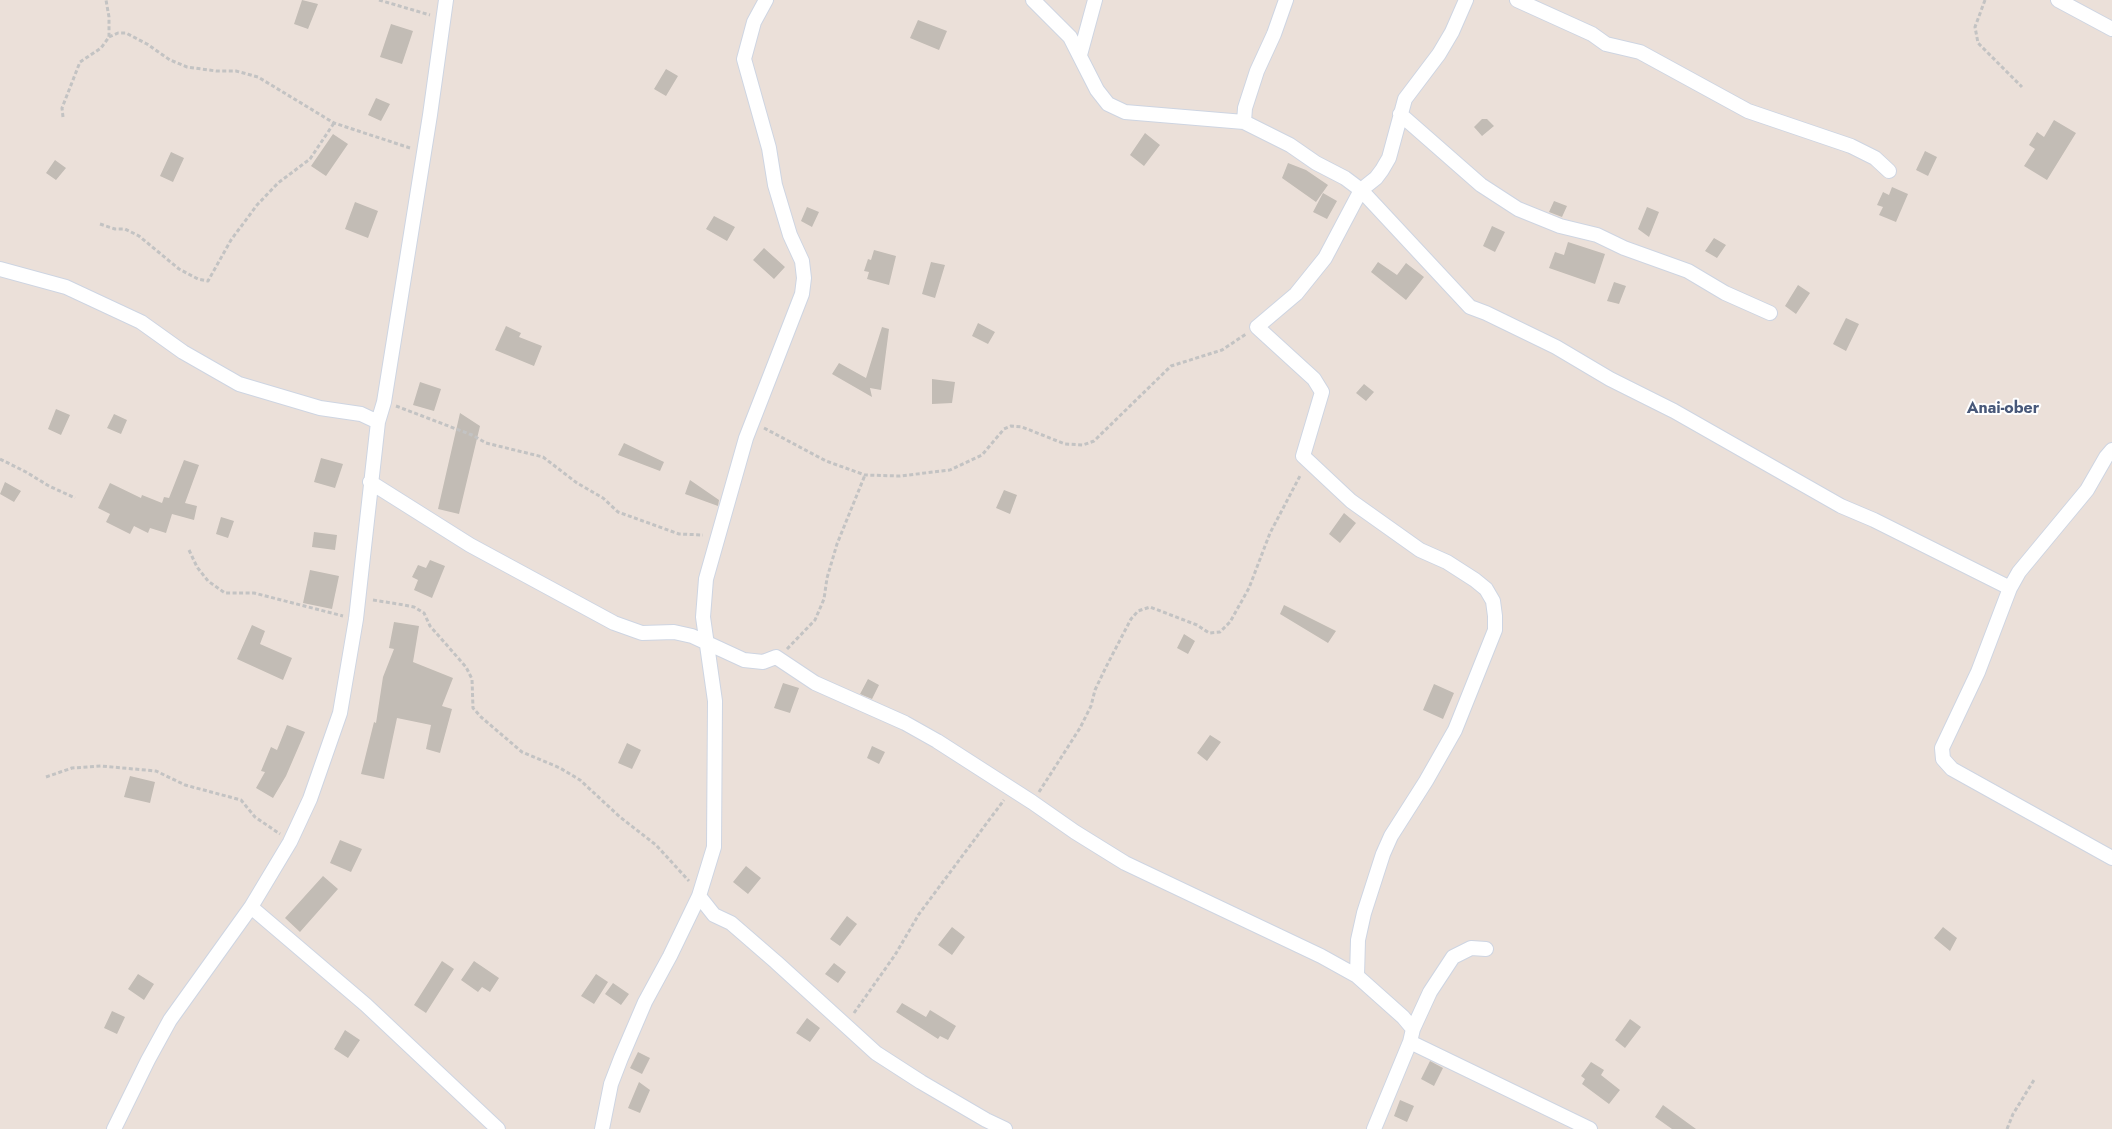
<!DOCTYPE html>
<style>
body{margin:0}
canvas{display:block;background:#ebe0d9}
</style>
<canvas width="2112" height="1129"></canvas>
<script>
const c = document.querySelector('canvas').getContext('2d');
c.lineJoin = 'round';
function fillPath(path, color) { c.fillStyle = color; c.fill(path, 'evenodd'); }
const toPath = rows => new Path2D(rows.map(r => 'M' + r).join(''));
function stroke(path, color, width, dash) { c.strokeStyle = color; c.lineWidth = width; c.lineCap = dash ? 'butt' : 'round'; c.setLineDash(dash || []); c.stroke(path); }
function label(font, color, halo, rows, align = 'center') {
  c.font = font + ' Jost,sans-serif'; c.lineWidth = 4; c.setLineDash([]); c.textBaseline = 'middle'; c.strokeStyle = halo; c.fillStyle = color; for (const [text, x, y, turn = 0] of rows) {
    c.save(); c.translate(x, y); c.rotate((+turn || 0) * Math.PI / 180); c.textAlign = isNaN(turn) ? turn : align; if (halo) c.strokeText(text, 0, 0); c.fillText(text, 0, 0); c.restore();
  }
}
fillPath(toPath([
 [302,0,318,4,308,29,294,24],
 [918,20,947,31,939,50,910,38],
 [391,24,413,31,402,64,380,57],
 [666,69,678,76,666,96,654,89],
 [376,98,390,104,381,121,368,115],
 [1482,119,1487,119,1494,126,1482,136,1474,127],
 [2054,120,2076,133,2047,180,2024,166,2035,149,2029,145,2037,132,2044,137],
 [1145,133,1160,145,1144,166,1130,155],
 [333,134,348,144,326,176,311,166],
 [1925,151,1937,157,1928,176,1916,170],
 [171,152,184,158,173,182,160,176],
 [55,160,66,168,56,180,46,173],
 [1288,163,1306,170,1328,185,1316,202,1282,178],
 [1892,187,1908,194,1896,222,1879,215,1883,207,1877,205,1883,192,1889,195],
 [1323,193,1337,201,1327,219,1313,212],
 [1554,201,1567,206,1562,217,1549,212],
 [355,202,378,211,368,238,345,229],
 [807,207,819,212,812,227,801,221],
 [1647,207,1659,212,1649,237,1638,229],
 [714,216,735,227,727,241,706,229],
 [1492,226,1505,232,1495,252,1483,246],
 [1714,238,1726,245,1717,258,1705,251],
 [1568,242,1605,254,1595,284,1549,268,1555,252,1564,255],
 [764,248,785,267,774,279,753,260],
 [874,250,896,256,889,285,867,279,869,272,864,271,868,259,871,260],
 [931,262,945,265,935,298,922,294],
 [1378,262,1397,275,1406,263,1424,277,1406,300,1371,272],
 [1614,282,1626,286,1619,304,1607,301],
 [1798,285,1810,293,1796,314,1785,306],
 [1846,318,1859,324,1846,351,1833,344],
 [978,323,995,332,988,344,972,336],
 [506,326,521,333,519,337,542,346,534,366,495,350],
 [882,327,889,329,881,390,870,388,872,397,832,374,839,363,866,378],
 [932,379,955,382,952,403,932,404],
 [420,382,441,389,434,411,413,405],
 [1364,384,1374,392,1366,401,1356,393],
 [56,409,70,415,61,435,48,429],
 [460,413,480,426,459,514,438,509],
 [114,414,127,420,121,434,107,428],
 [624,443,664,462,660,471,618,455],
 [321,458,343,464,335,488,314,482],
 [184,460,199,465,185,503,197,506,194,520,172,514,166,533,150,528,148,533,134,526,130,534,106,522,110,514,98,508,110,483,141,498,142,495,162,503,164,497,169,498],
 [690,480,719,500,718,506,685,494],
 [5,482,21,491,14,502,0,494],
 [1004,490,1017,495,1010,514,996,508],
 [1344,513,1356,523,1340,543,1329,534],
 [221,517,234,521,228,538,216,534],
 [314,532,337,535,335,550,312,547],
 [430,560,445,566,432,598,414,590,418,580,412,577,418,565,426,568],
 [310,570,339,576,332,609,303,603],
 [1284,605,1336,631,1328,643,1280,614],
 [394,622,419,626,413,662,453,678,442,706,452,709,440,753,426,749,431,725,397,718,384,779,361,774,374,722,376,723,383,677,394,649,389,648],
 [252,625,265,631,260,644,292,658,283,680,237,659],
 [1184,634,1195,641,1188,654,1177,648],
 [868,679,879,685,872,699,860,694],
 [783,683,799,688,790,713,774,708],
 [1434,684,1454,693,1443,719,1423,710],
 [287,725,305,732,286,776,273,798,256,788,265,772,261,771,271,747,277,750],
 [1210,735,1221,742,1207,761,1197,753],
 [627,743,641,750,632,769,618,763],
 [872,746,885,752,879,764,867,758],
 [130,776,155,782,150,803,124,797],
 [340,840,362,849,351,872,330,863],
 [746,866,761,878,748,894,733,882],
 [323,876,338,889,300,932,285,918],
 [847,916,857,924,840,946,830,939],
 [952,927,965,937,952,955,938,945],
 [1943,927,1957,938,1950,951,1934,938],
 [442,961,454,969,426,1013,414,1005],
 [474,961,499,978,490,992,482,987,478,992,461,980],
 [834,963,846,972,838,983,825,974],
 [138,974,154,984,144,1000,128,989],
 [596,974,608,982,594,1004,581,996],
 [613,983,629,994,621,1005,605,994],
 [902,1003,926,1017,930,1010,956,1026,948,1040,940,1036,938,1039,896,1012],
 [112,1011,125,1017,117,1034,104,1028],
 [807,1018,820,1028,810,1042,796,1033],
 [1630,1019,1641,1027,1625,1048,1615,1040],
 [345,1030,360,1040,348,1058,334,1049],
 [638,1052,650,1058,642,1074,630,1068],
 [1430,1061,1443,1068,1434,1086,1421,1079],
 [1591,1062,1604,1070,1601,1075,1620,1090,1609,1104,1582,1084,1585,1079,1581,1076],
 [639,1082,650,1090,640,1113,628,1108],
 [1400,1100,1414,1106,1407,1122,1394,1116],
 [1663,1105,1696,1129,1672,1129,1655,1117]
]), '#c2bcb5');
const minor = toPath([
 [1033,0,1070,37,1097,90,1108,104,1125,112,1244,122,1290,145,1316,163,1345,178,1361,190,1470,307,1486,313,1556,347,1610,379,1674,411,1841,506,1874,520,2010,588,2019,572,2087,490,2106,457,2112,450],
 [1517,0,1592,34,1606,44,1640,52,1748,111,1851,146,1875,158,1889,171],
 [2058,0,2112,29],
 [1080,55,1095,0],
 [1400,114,1481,185,1518,209,1560,226,1597,235,1624,248,1688,271,1725,293,1770,313],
 [1244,122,1245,108,1257,71,1274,34,1286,0],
 [0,269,66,287,141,322,183,352,239,384,320,408,361,414,378,422],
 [370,482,470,545,614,623,642,633,674,632,692,636,744,660,763,662,776,657,815,683,905,723,937,741,1032,802,1075,832,1125,863,1321,956,1357,976],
 [2010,588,1978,672,1942,748,1943,759,1952,769,2112,858],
 [699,896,714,915,731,923,776,962,876,1053,921,1082,986,1120,1005,1129],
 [251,907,366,1005,498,1129],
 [1413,1029,1430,992,1453,957,1471,948,1486,949],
 [1410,1042,1590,1129],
 [114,1129,148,1060,170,1020,251,907,290,842,310,799,340,713,356,619,378,422,384,402,430,115,446,0],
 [602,1129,611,1084,621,1058,645,1002,670,956,699,896,714,847,715,701,703,617,706,579,746,438,802,294,804,278,802,261,790,235,775,185,769,148,744,59,754,22,766,0],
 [1374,1129,1410,1042,1413,1029,1403,1017,1357,976,1358,940,1364,913,1383,854,1391,836,1426,781,1455,730,1495,630,1495,616,1493,601,1486,589,1475,580,1447,562,1420,550,1351,501,1303,456,1322,392,1314,379,1257,327,1296,294,1325,258,1361,190,1376,178,1382,170,1389,158,1405,99,1439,54,1452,32,1466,0]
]);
stroke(minor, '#ced5e2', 16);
stroke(toPath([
 [379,0,430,15],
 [1985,0,1975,27,1978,43,2022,87],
 [109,37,118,33,126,33,147,44,170,60,187,67,216,71,236,71,258,77,334,123,410,148],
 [63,117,62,108,80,62,101,48,109,37,109,17,106,0],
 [100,224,115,229,125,229,139,236,179,269,198,279,208,281,231,240,257,205,278,183,310,159,334,123],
 [396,406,472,435,486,443,543,457,577,483,603,498,618,512,679,534,703,535],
 [764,428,826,461,865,475,900,476,950,470,982,455,1004,429,1011,426,1022,427,1065,444,1083,445,1094,441,1171,366,1222,350,1246,334],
 [0,459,26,472,49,486,75,498],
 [189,550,197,567,208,581,225,593,254,593,343,616],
 [373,600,404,605,414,607,424,613,430,626,466,667,472,679,473,708,481,717,522,752,560,768,580,780,620,817,656,845,689,881],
 [787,649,815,620,824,599,827,578,837,544,865,475],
 [46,777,72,768,101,766,156,771,185,785,241,800,255,817,280,834],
 [1039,792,1080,728,1091,706,1095,690,1106,667,1131,619,1138,611,1150,607,1197,625,1209,633,1220,632,1230,622,1249,588,1270,533,1301,474],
 [854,1013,895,955,919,914,1004,800],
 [2007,1129,2013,1114,2034,1080]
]), '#c3c3c3', 3, [4, 2.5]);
stroke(minor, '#fff', 14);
label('bold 16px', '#485879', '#fff', [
 ["Anai-ober",2003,409]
]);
</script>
